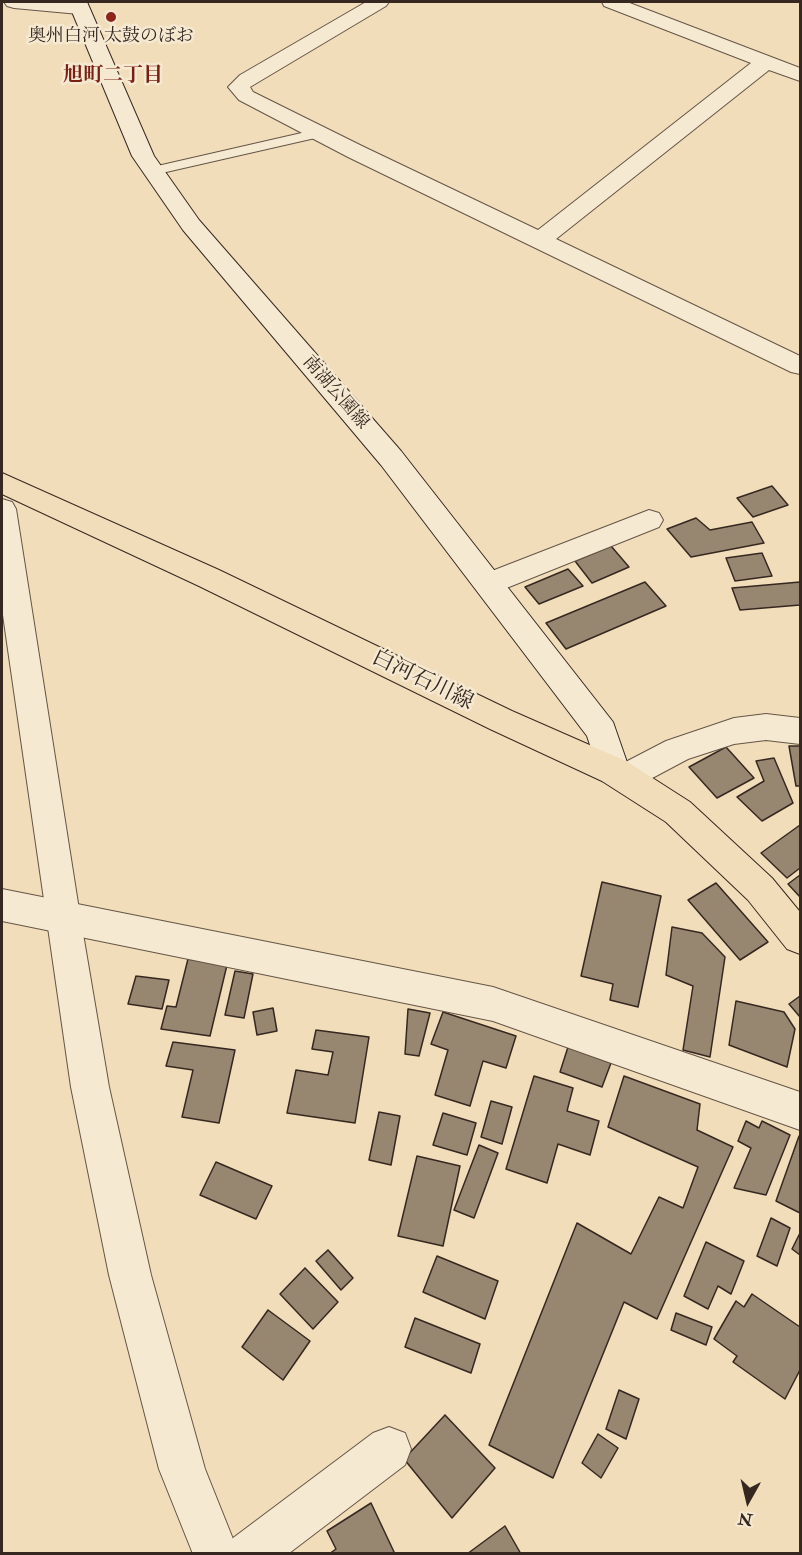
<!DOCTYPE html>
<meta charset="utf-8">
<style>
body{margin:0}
#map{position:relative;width:802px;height:1555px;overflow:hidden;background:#f1ddba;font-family:"IM FELL Double Pica",serif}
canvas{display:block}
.frame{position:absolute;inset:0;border:3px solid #362820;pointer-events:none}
.north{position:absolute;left:718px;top:1471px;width:60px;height:60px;-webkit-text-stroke:4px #f6e9d2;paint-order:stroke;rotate:188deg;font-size:16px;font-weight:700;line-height:24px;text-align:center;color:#362820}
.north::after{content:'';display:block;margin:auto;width:21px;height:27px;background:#362820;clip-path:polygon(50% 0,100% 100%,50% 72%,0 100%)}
</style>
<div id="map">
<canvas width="802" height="1555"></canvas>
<div class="frame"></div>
<div class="north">N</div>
</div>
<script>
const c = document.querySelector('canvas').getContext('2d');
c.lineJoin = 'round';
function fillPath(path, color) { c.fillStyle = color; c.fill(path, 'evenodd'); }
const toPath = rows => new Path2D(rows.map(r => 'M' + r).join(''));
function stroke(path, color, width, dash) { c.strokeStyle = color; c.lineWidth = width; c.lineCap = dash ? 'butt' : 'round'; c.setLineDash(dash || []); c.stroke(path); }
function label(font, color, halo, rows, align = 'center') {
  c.font = font + ' "IM FELL Double Pica","Noto Serif JP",serif'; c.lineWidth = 5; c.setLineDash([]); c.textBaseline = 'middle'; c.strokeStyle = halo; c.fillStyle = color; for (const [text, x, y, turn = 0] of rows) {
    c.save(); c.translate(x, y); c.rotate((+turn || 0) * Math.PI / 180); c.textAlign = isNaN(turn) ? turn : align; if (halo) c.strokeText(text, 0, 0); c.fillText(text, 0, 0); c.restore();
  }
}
const building = toPath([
 [772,486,788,505,753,517,737,498,772,486],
 [696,518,710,530,752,522,764,543,691,557,667,529,696,518],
 [611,546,629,567,592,583,575,561,611,546],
 [762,553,772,576,735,581,726,558,762,553],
 [568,569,583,586,539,604,525,587,568,569],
 [645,582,666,606,566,649,546,623,645,582],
 [800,582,800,605,740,610,732,588,800,582],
 [789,746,800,746,800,786,796,786,789,746],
 [726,747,754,778,717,798,689,767,726,747],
 [774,758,793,803,762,821,737,797,764,781,756,761,774,758],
 [800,825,800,868,787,878,761,853,800,825],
 [800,875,800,897,788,884,800,875],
 [602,882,661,896,638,1007,610,1000,613,984,581,976,602,882],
 [716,883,768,942,740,960,688,900,716,883],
 [672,927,702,933,725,957,710,1057,683,1050,693,986,666,975,672,927],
 [188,959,227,965,210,1036,161,1029,167,1006,176,1007,188,959],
 [235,971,253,974,244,1018,225,1015,235,971],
 [136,976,169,980,162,1009,128,1004,136,976],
 [800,996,800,1017,789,1004,800,996],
 [736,1001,784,1012,795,1029,787,1067,729,1045,736,1001],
 [273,1008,277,1031,257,1035,253,1012,273,1008],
 [408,1009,430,1013,419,1056,405,1054,408,1009],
 [443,1012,516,1036,506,1068,483,1061,470,1106,435,1095,448,1050,431,1044,443,1012],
 [316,1030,369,1037,355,1123,287,1113,296,1070,328,1075,333,1052,312,1049,316,1030],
 [173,1042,235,1050,219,1123,182,1117,193,1070,166,1066,173,1042],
 [568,1047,611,1063,602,1087,560,1072,568,1047],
 [534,1076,573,1088,567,1111,599,1121,590,1155,558,1144,547,1183,506,1169,534,1076],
 [624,1076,700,1104,697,1130,733,1147,657,1319,624,1302,553,1478,489,1445,577,1223,631,1254,659,1197,683,1208,698,1167,608,1127,624,1076],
 [491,1101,512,1107,502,1144,481,1137,491,1101],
 [379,1112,400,1116,391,1165,369,1160,379,1112],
 [443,1113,476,1123,467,1155,433,1145,443,1113],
 [746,1121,759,1128,762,1121,790,1135,766,1195,734,1188,751,1148,738,1141,746,1121],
 [799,1136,800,1137,800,1213,776,1201,799,1136],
 [479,1145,498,1153,474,1218,454,1210,479,1145],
 [417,1156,460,1166,443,1246,398,1236,417,1156],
 [216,1162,272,1186,256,1219,200,1195,216,1162],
 [771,1218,790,1228,777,1266,757,1256,771,1218],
 [800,1233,800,1255,792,1249,800,1233],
 [706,1242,744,1261,731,1294,718,1286,708,1309,684,1296,706,1242],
 [328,1250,353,1278,341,1290,316,1261,328,1250],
 [437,1256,498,1281,485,1319,423,1292,437,1256],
 [305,1268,338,1302,313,1329,280,1294,305,1268],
 [752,1294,800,1327,800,1370,785,1399,733,1362,737,1356,714,1339,736,1301,744,1307,752,1294],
 [268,1310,310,1341,283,1380,242,1347,268,1310],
 [676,1313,712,1327,706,1345,671,1330,676,1313],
 [415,1318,480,1344,471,1373,405,1347,415,1318],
 [619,1390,639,1399,626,1439,606,1429,619,1390],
 [445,1415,495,1468,452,1518,404,1459,445,1415],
 [598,1434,618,1448,601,1478,582,1463,598,1434],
 [371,1503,395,1554,329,1554,336,1549,327,1531,371,1503],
 [505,1526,521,1554,467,1554,505,1526]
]);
fillPath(building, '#978670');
stroke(building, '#362820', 1.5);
const service = toPath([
 [319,129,324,130,326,133,324,136,153,175,146,171,153,167,319,129]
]);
const minor = toPath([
 [366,2,389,2,386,6,250,87,253,92,364,147,538,230,751,63,604,6,602,2,627,2,800,68,800,81,769,70,556,239,800,356,800,374,791,372,348,157,239,100,228,87,240,75,366,2],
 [649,510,659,513,663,520,659,527,489,595,479,592,474,584,479,576,649,510],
 [766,714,800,718,800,744,766,740,734,744,688,759,626,792,614,788,609,778,614,768,666,741,734,718,766,714],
 [2,889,493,987,800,1092,800,1130,493,1021,2,921,2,889],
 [389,1427,405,1433,411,1449,405,1465,288,1554,226,1554,233,1538,373,1433,389,1427]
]);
const tertiary = toPath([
 [4,2,72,2,86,4,89,8,86,12,79,14,14,8,7,6,4,2],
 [2,499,12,502,16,509,80,916,109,1087,151,1275,205,1469,239,1554,193,1554,159,1469,109,1275,71,1087,2,608,2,499]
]);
const secondary = toPath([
 [68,2,87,2,154,156,199,220,401,451,613,722,630,771,626,781,614,785,602,781,587,736,381,465,183,230,132,156,68,2]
]);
const primary = toPath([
 [2,473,219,570,512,711,626,761,690,802,772,878,800,912,800,954,787,949,748,900,666,822,602,781,490,729,199,586,2,494,2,473]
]);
stroke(service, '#655546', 2);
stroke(minor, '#655546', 2);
stroke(tertiary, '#655546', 2);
stroke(secondary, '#362820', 2);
stroke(primary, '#362820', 2);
fillPath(service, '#f6e9d2');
fillPath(minor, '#f6e9d2');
fillPath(tertiary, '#f6e9d2');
fillPath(secondary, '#f6e9d2');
fillPath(primary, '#f1ddba');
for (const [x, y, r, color] of [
 [111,17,6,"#8f2418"]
]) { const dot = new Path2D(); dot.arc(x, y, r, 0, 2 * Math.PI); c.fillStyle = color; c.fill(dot); stroke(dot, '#f6e9d2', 2); }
label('18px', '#362820', '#f6e9d2', [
 ["奥州白河 太鼓のぼお",111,37]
]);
label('18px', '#362820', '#f6e9d2', [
 ["南湖公園線",335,393,49]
]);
label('bold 20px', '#7a1f14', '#f6e9d2', [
 ["旭町二丁目",113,77]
]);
label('22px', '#362820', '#f6e9d2', [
 ["白河石川線",422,681,26]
]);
</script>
